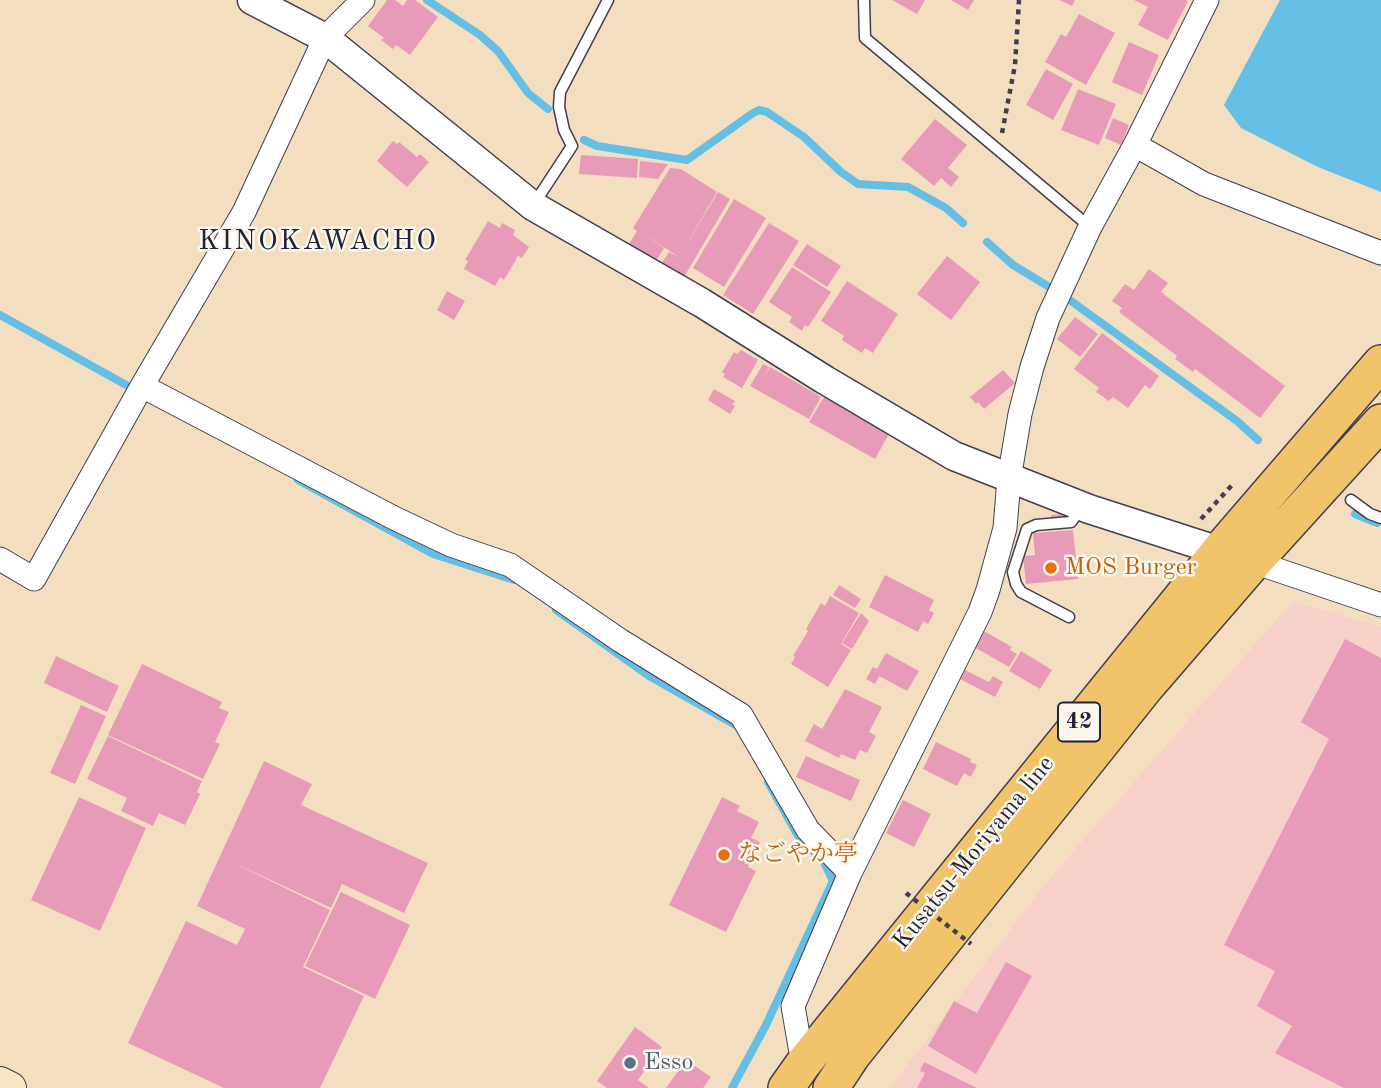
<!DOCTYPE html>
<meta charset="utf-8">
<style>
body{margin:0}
canvas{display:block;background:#f4dec0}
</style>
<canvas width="1381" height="1088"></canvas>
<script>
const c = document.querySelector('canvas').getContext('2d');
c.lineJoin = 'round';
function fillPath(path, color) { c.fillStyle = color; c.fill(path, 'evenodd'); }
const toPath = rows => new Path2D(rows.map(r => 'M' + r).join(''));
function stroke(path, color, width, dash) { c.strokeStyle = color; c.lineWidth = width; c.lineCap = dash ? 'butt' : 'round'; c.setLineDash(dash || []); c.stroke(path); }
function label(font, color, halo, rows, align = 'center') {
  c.font = font + ' "Old Standard TT","Noto Serif JP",serif'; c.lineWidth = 5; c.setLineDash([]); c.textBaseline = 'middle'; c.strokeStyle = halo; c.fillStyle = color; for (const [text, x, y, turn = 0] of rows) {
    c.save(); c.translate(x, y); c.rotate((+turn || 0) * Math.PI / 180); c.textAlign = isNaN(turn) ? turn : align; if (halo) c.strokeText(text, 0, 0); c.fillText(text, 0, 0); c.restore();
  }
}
fillPath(toPath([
 [1293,601,1381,627,1381,1088,890,1088,1050,878]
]), '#f7d0ca');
fillPath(toPath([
 [1280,0,1381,0,1381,192,1318,167,1241,128,1224,105]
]), '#65bee3');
stroke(toPath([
 [427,0,480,35,498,51,528,93,548,109],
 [584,140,597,146,687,160,753,113,759,110,767,112,804,137,841,172,858,184,908,187,946,208,963,223],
 [987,242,1013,265,1051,288],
 [1071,301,1237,421,1258,440],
 [0,315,137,391],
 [298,480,433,554,514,580],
 [1355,514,1377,523],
 [556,610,649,676,739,727],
 [732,1088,766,1025,833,881,822,858,802,843,768,782]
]), '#65bee3', 8);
fillPath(toPath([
 [387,0,395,0,403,6,407,0,415,0,438,17,410,55,396,45,393,49,381,40,384,38,368,26],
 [892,0,925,0,917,14],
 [951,0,974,0,968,10],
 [1059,0,1075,0,1072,6],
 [1134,0,1185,0,1188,1,1168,40,1138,25,1148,7],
 [1079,14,1115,33,1086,85,1045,62,1061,34,1066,37],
 [1129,42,1159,55,1142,95,1112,82],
 [1046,69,1073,84,1053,120,1026,105],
 [1078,89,1116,104,1099,145,1061,130],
 [1113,118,1129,125,1121,145,1105,138],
 [935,119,967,145,948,168,959,177,951,187,941,178,934,186,901,159],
 [393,141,397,144,399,142,417,157,420,154,429,162,407,187,377,161],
 [581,155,638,159,637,178,579,174],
 [640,161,668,164,658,179,639,177],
 [670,168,681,169,717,192,681,254,718,192,730,199,684,277,661,264,669,252,679,257,640,232,664,248,656,261,629,244,637,231,633,228],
 [734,199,766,218,724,287,693,268],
 [488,221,500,228,502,223,515,230,513,235,529,247,522,258,518,256,504,280,500,277,495,286,464,269,468,261,465,260],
 [769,223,799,241,753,314,723,295],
 [807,244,841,266,827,287,793,265],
 [947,256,980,282,951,320,917,294],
 [792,267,831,292,808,327,805,325,802,331,789,322,792,317,769,302],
 [1149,269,1168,283,1161,292,1285,386,1260,418,1195,369,1193,372,1175,359,1177,356,1119,312,1122,308,1112,301,1125,284,1134,290],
 [847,281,898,314,873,353,865,348,862,353,842,340,844,336,821,321],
 [447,291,465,301,454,320,437,310],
 [1075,317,1098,334,1080,357,1057,339],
 [1102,333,1159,376,1150,389,1145,385,1128,408,1113,397,1109,401,1096,392,1099,388,1074,369],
 [741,350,758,360,742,388,723,377,725,374,722,372,734,352,737,354],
 [763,364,769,367,764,378,770,367,821,397,809,419,750,386],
 [1003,370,1015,383,984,409,978,402,976,404,970,397],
 [714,389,735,401,732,404,735,406,730,414,708,400],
 [824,397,889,434,875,459,809,422],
 [1063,514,1064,529,1052,530,1051,515],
 [1073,530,1078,579,1026,584,1023,556,1035,555,1033,533],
 [885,575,934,600,929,610,934,613,928,624,923,621,918,632,869,607],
 [839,585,861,599,855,608,833,595],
 [830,596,859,613,841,644,851,650,828,687,791,664,795,657,793,656,808,631,806,629,821,603,825,606],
 [861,613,869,621,852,649,842,643],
 [984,631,1012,647,1010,650,1017,654,1009,667,974,647],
 [1345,639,1381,658,1381,1088,1344,1088,1275,1053,1292,1026,1257,1006,1275,971,1224,945,1329,739,1301,722],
 [1021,651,1052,670,1040,689,1009,671],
 [886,653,919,671,907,691,879,676,875,684,866,679,873,667,877,669],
 [56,656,119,686,107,712,44,683],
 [142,664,222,702,219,708,229,712,215,742,220,744,203,779,108,735],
 [965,670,989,682,993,676,1003,682,995,697,960,679],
 [845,689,882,707,869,732,876,736,867,753,860,750,855,760,841,754,839,758,805,741,814,724,822,729],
 [81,705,106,716,75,784,50,773],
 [108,736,202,781,197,792,200,794,185,825,159,813,153,826,121,811,127,798,87,779],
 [936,742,971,759,970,762,977,765,971,777,964,773,957,786,923,769],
 [806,756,860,780,851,801,796,777],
 [264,761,312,784,301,805,428,863,404,913,342,884,331,908,232,862,330,910,303,967,364,996,320,1088,224,1088,128,1043,186,921,237,945,245,929,197,906],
 [79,797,146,828,100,931,31,900],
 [722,797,740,806,737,811,759,822,751,838,760,842,748,867,756,871,726,932,669,905],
 [903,800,931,814,914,847,886,833],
 [341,892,410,925,375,999,305,966],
 [1006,962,1032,976,976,1074,928,1046,954,1001,977,1013],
 [635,1027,662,1047,638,1080,649,1088,607,1088,597,1081],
 [686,1060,711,1077,703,1088,666,1088],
 [924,1062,977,1088,917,1088,925,1073,920,1071]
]), '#e89bb8');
const service = toPath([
 [864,0,865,38,1090,227],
 [534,204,572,146,564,130,559,107,560,92,608,0],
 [1351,500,1370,514,1381,518],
 [1069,617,1021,592,1016,584,1013,572,1027,529,1036,525,1071,522,1081,508]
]);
const minor = toPath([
 [1135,145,1204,184,1381,253],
 [142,386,394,518,451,545,510,565,621,641,741,715,808,830,850,873],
 [0,559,34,579,142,386,244,212,325,38,363,0],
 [1254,562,1381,605],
 [803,1064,793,1006,850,873,980,612,988,590,1005,528,1009,479,1020,414,1032,367,1048,318,1090,227,1135,145,1207,0]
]);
const tertiary = toPath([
 [252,0,325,38,533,206,702,303,825,380,954,456,1089,509,1238,557]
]);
const secondary = toPath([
 [0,1083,10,1088]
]);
const primary = toPath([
 [786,1088,803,1064,1219,551,1381,363],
 [831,1088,852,1056,1146,687,1254,562,1381,422]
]);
stroke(service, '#423e4f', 13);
stroke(minor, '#423e4f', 25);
stroke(tertiary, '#423e4f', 31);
stroke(secondary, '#423e4f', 34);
stroke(primary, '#423e4f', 38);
stroke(toPath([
 [1002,133,1015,65,1019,0],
 [1201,519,1233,484]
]), '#423e4f', 4.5, [5, 5]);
stroke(service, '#fff', 10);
stroke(minor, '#fff', 23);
stroke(tertiary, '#fff', 28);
stroke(secondary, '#f9e7c3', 32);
stroke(primary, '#f1c36a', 35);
stroke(toPath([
 [906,893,971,944]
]), '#423e4f', 4.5, [5, 5]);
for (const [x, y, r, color] of [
 [1051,568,7,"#e8710a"],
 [724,855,7,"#e8710a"],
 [630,1063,7,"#5c6f8a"]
]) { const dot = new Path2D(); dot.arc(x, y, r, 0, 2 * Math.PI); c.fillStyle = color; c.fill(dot); stroke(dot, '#fbf7ec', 2.5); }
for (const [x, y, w] of [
 [1079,722,42]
]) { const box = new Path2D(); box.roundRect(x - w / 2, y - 19.5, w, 39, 5); c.fillStyle = '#fbf7ec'; c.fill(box); stroke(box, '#22223b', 2); }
label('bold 23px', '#22223b', null, [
 ["42",1079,722]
]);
label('24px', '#c56008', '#fbf7ec', [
 ["MOS Burger",1065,568],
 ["なごやか亭",738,855]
], 'left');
label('24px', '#22223b', '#fbf7ec', [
 ["Kusatsu-Moriyama line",974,853,-51]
]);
label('24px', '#4e5e75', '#fbf7ec', [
 ["Esso",644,1063]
], 'left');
c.letterSpacing = '2px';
label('28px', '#22223b', '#fbf7ec', [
 ["KINOKAWACHO",318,242]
]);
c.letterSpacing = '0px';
</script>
